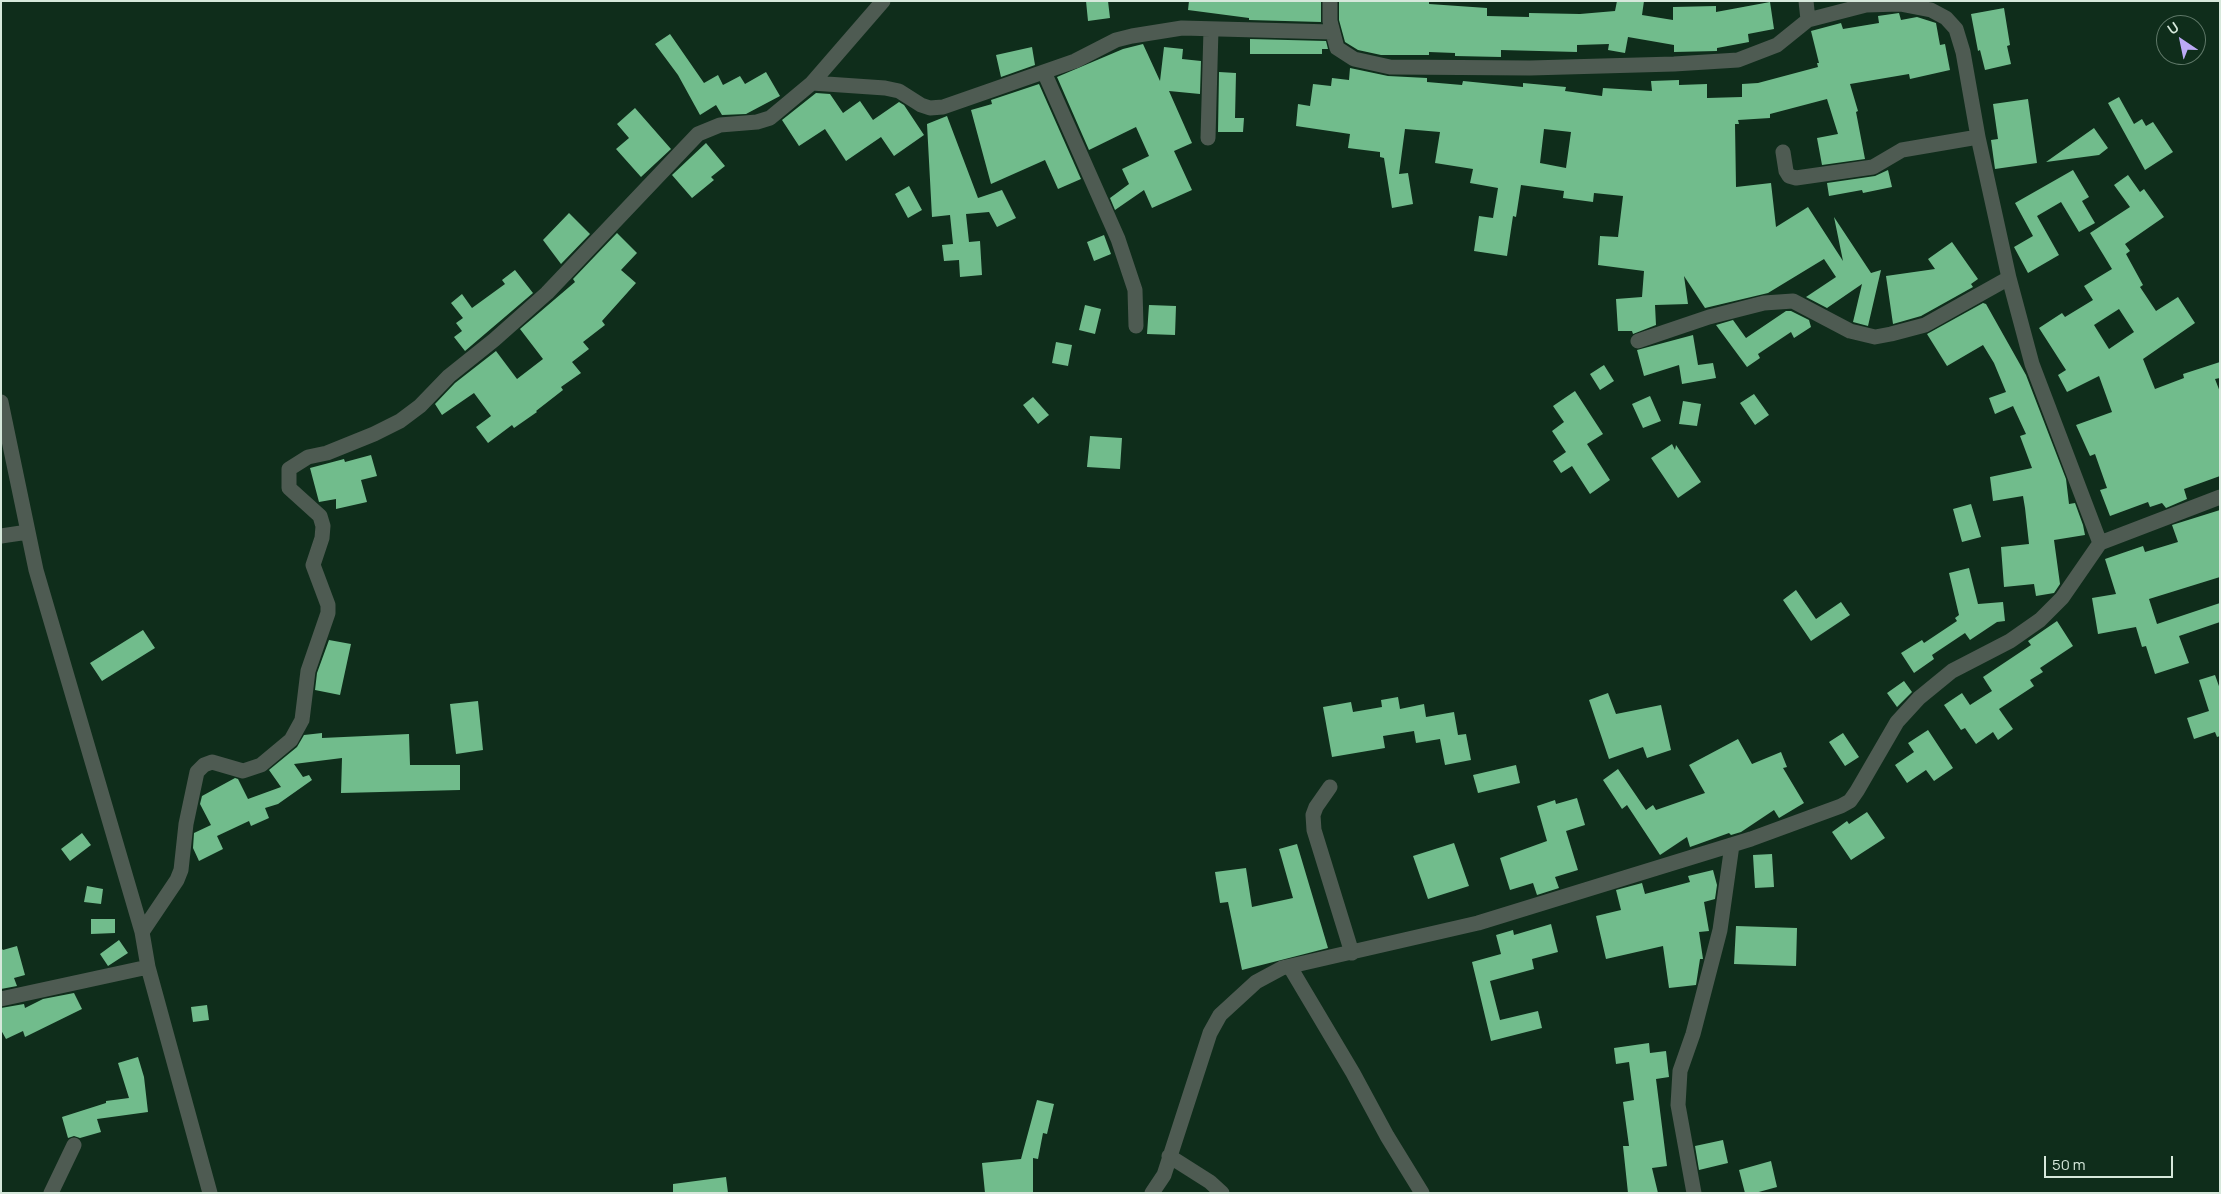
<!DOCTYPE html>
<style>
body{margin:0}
#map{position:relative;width:2221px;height:1194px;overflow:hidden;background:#0f2d1b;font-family:Manrope,sans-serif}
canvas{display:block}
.frame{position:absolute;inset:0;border:2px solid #d6e8db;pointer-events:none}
.north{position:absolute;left:2156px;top:15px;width:50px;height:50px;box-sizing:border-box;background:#0f2d1b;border:1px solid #5f7868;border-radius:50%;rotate:326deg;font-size:14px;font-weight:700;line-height:20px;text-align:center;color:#d6e8db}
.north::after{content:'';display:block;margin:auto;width:18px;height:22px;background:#bcaaf5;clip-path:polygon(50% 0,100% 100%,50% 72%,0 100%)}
.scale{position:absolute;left:2044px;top:1156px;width:129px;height:22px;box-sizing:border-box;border:2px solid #d6e8db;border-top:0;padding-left:6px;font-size:15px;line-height:18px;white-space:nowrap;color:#d6e8db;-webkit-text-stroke:4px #0f2d1b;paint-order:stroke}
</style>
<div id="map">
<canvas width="2221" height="1194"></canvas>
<div class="frame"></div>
<div class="north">U</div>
<div class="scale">50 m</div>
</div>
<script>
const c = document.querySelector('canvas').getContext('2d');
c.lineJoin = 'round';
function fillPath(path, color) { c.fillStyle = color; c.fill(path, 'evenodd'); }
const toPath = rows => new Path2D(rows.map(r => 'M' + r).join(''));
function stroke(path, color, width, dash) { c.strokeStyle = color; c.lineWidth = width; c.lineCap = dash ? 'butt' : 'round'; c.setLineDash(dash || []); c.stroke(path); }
fillPath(toPath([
 [1086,1,1108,1,1110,18,1088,21],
 [1189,1,1321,1,1321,22,1249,20,1249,18,1188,10],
 [1339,1,1429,1,1429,4,1487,8,1487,16,1529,17,1529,13,1580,14,1615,11,1617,1,1644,1,1642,15,1673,20,1673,7,1716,6,1716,12,1770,2,1774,29,1748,34,1749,42,1717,48,1717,51,1674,52,1674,45,1628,37,1625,53,1608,50,1609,44,1577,45,1577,52,1501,50,1501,57,1455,56,1455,53,1429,52,1429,55,1381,55,1358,50,1345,42,1339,20],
 [2004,8,2010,45,2007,46,2011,64,1985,70,1980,50,1978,51,1971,14],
 [1899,13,1901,20,1917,17,1936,23,1940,45,1945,44,1950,70,1910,79,1909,74,1850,84,1858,111,1856,112,1865,159,1822,165,1817,138,1838,134,1827,99,1770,114,1770,118,1738,120,1739,124,1735,124,1736,187,1771,183,1776,227,1808,207,1843,261,1834,217,1871,273,1881,270,1868,326,1853,322,1862,284,1827,308,1806,297,1836,277,1824,259,1768,293,1705,308,1684,276,1688,304,1655,305,1656,325,1633,334,1632,331,1618,331,1616,299,1642,297,1644,271,1598,265,1600,236,1618,237,1623,196,1594,193,1593,202,1563,198,1564,191,1521,185,1516,217,1513,216,1507,256,1474,251,1479,216,1493,218,1498,188,1470,183,1473,169,1435,163,1440,132,1405,129,1399,174,1408,173,1413,204,1392,208,1384,158,1380,157,1380,152,1348,148,1350,134,1296,126,1298,104,1310,106,1313,84,1331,86,1332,78,1349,80,1350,68,1388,76,1427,78,1427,82,1462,85,1463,81,1523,87,1523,83,1566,87,1565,91,1602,96,1603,88,1652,91,1651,81,1679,80,1679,85,1707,84,1707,98,1742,97,1742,84,1758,83,1818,67,1817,63,1819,63,1811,31,1841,23,1843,29,1879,23,1878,16],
 [1544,129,1571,132,1566,168,1540,163],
 [670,34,704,83,718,75,723,85,740,76,745,84,766,72,780,96,746,114,722,115,716,105,700,115,678,75,655,44],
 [1250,39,1326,41,1328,49,1322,49,1322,54,1250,54],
 [1143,44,1160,81,1164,47,1183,49,1182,59,1201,61,1200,94,1169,91,1192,143,1174,151,1192,190,1152,208,1144,190,1115,210,1110,198,1129,184,1122,169,1149,156,1136,127,1089,150,1057,77,1123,49],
 [1032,47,1035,65,1001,77,996,55],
 [1219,72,1236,73,1235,118,1244,118,1243,132,1218,132],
 [1039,84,1081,179,1058,189,1045,160,991,184,971,110,992,104,991,100],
 [816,93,830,94,843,113,860,101,873,120,899,102,904,105,924,135,894,156,881,137,846,161,825,129,799,146,782,120],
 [2119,97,2134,124,2142,119,2146,126,2153,122,2173,152,2145,170,2108,103],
 [2028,99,2037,163,1995,169,1991,140,1998,139,1993,104],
 [635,108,671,149,641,177,616,149,629,138,617,124],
 [947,116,978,198,1002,190,1016,218,997,227,989,212,966,214,969,242,980,241,982,275,960,277,959,260,944,261,942,245,953,244,950,215,932,217,927,124],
 [2094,128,2108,148,2099,155,2046,162],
 [706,143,725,166,711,177,714,180,692,198,672,175],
 [1888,170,1892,187,1863,193,1862,190,1829,196,1827,183,1875,176],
 [2073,170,2089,197,2082,201,2095,223,2079,232,2061,202,2037,216,2059,255,2028,273,2014,247,2033,236,2015,203],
 [2128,175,2140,192,2144,189,2164,217,2125,244,2130,251,2126,254,2143,285,2140,287,2156,311,2178,297,2195,323,2143,359,2155,389,2184,378,2183,374,2220,362,2220,378,2215,379,2220,392,2220,476,2184,489,2187,499,2166,508,2162,503,2150,507,2148,502,2110,516,2100,490,2107,488,2095,454,2090,456,2076,425,2112,412,2099,376,2067,392,2058,375,2066,370,2039,328,2062,313,2065,317,2093,300,2084,286,2112,269,2090,233,2130,207,2114,185],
 [2119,309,2134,332,2109,349,2094,325],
 [909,186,922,210,908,218,895,194],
 [569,213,590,234,561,264,543,240],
 [617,233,637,253,621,270,636,283,602,321,605,325,583,342,589,349,572,362,581,373,561,387,563,390,536,411,537,412,514,428,512,425,488,443,476,427,491,416,474,393,442,415,435,404,455,383,496,351,517,379,543,359,520,329,575,282,573,279],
 [1104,235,1111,254,1094,261,1087,242],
 [1952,242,1978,279,1971,284,1973,287,1921,316,1893,324,1886,276,1935,269,1928,259],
 [515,270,533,293,465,351,454,337,462,331,456,323,463,318,451,303,462,294,472,308,505,284,502,280],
 [1983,303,1986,304,2026,375,2066,479,2069,504,2075,503,2083,525,2085,535,2054,540,2060,584,2054,593,2036,596,2034,584,2004,587,2001,547,2029,544,2025,508,2023,496,1993,501,1990,477,2032,468,2020,436,2026,434,2013,406,1995,414,1989,398,2006,392,1994,363,1983,345,1947,366,1927,334],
 [1085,305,1101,309,1095,334,1079,330],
 [1149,305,1176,306,1175,335,1147,334],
 [1786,311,1791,311,1809,320,1811,327,1794,338,1791,332,1758,354,1760,358,1747,367,1716,325,1733,320,1746,338],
 [1693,335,1698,365,1713,363,1716,378,1682,384,1679,365,1644,376,1637,350],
 [1056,342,1072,345,1068,366,1052,363],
 [1604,365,1614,381,1600,390,1590,374],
 [1575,391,1603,434,1587,444,1610,480,1590,494,1572,466,1561,473,1553,461,1566,452,1552,431,1564,422,1553,406],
 [1754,394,1769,415,1755,425,1740,403],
 [1650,396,1661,421,1643,428,1632,404],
 [1033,397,1049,415,1038,424,1023,405],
 [1683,401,1701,404,1697,426,1679,424],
 [1090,436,1122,438,1120,469,1087,467],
 [1672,444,1675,450,1676,445,1701,482,1678,498,1651,458],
 [371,455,377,476,361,480,367,502,336,509,336,499,319,502,310,468,344,459,345,462],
 [1971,504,1981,537,1962,542,1953,509],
 [2220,510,2220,577,2149,599,2157,624,2220,603,2220,622,2179,636,2189,663,2155,674,2146,646,2142,647,2136,627,2098,634,2092,598,2116,594,2105,559,2143,546,2145,552,2178,542,2172,525],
 [1969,568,1978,604,2003,602,2005,621,1997,622,1970,640,1965,633,1932,655,1934,659,1914,673,1901,653,1922,640,1924,643,1957,621,1955,618,1959,615,1949,573],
 [1796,590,1816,619,1841,602,1850,615,1811,641,1783,600],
 [2057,621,2073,646,2040,668,2043,672,2030,680,2034,686,1999,709,2013,729,1998,740,1993,732,1976,744,1965,728,1961,730,1944,705,1962,693,1970,705,1992,691,1983,677,2031,645,2028,641],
 [143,630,155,648,102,681,90,663],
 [329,640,351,644,340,695,315,690,317,673],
 [2215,675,2220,689,2220,736,2217,737,2215,732,2194,739,2187,718,2209,711,2199,680],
 [1904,681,1912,692,1897,707,1887,693],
 [1608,693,1616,714,1661,705,1671,750,1647,758,1643,747,1609,759,1589,700],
 [1398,697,1400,709,1424,704,1426,717,1454,712,1458,735,1466,734,1471,760,1445,765,1440,739,1416,743,1414,731,1383,736,1385,748,1332,757,1323,707,1351,702,1353,712,1382,707,1381,700],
 [478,701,483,750,456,754,450,704],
 [1928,730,1953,768,1934,781,1926,770,1907,783,1895,765,1914,752,1908,743],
 [322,733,322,738,409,734,410,765,460,765,460,790,341,793,342,758,294,764,303,777,309,775,312,780,278,804,265,808,269,818,251,826,249,821,217,836,223,849,199,861,193,848,194,833,211,825,200,804,202,796,235,778,238,779,248,799,281,787,269,770,297,747,304,735],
 [1843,733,1859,757,1845,766,1829,742],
 [1738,739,1752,764,1781,752,1787,767,1783,768,1804,803,1779,818,1774,810,1741,832,1731,835,1729,833,1690,847,1687,837,1660,855,1627,805,1622,809,1603,780,1618,769,1646,810,1653,805,1656,810,1705,793,1689,765],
 [1516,765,1520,783,1478,793,1473,775],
 [1577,798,1585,825,1566,831,1578,870,1555,877,1559,888,1537,895,1533,883,1510,890,1500,858,1547,841,1537,806,1555,800,1556,804],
 [1867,812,1885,838,1851,860,1832,832,1847,821,1849,824],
 [82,833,91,845,70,861,61,849],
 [1454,843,1469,886,1428,899,1413,856],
 [1297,844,1328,948,1242,970,1228,902,1220,903,1215,872,1246,868,1252,907,1293,898,1279,849],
 [1772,854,1774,887,1755,888,1753,855],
 [1713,870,1717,885,1715,899,1704,902,1709,931,1699,932,1703,959,1700,959,1696,985,1669,988,1663,946,1606,959,1596,916,1621,910,1616,890,1642,883,1645,894,1690,882,1688,876],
 [87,886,103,889,101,904,84,902],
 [91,919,115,919,115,933,91,934],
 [1551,924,1558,952,1532,959,1534,969,1490,981,1500,1020,1538,1011,1542,1028,1491,1041,1472,962,1501,954,1496,935,1513,930,1514,935],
 [1736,926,1797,928,1796,966,1734,964],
 [119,940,128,953,108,966,100,954],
 [17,946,25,975,14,978,17,986,1,989,1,948,3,950],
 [74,993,82,1009,25,1037,23,1031,6,1039,1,1030,1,1008,24,1004,25,1008,43,999],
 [207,1005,209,1020,193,1022,191,1007],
 [1649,1043,1650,1053,1666,1051,1669,1077,1656,1079,1667,1166,1652,1168,1658,1193,1628,1193,1623,1146,1629,1146,1623,1102,1634,1100,1629,1062,1616,1064,1614,1048],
 [138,1057,144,1077,148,1112,97,1119,101,1132,80,1138,74,1136,68,1138,62,1117,106,1103,106,1101,129,1098,118,1063],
 [1037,1100,1054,1104,1047,1134,1043,1133,1038,1159,1033,1158,1033,1193,985,1193,982,1163,1021,1159],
 [1723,1140,1728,1163,1699,1170,1695,1146],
 [1771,1161,1777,1187,1755,1193,1745,1193,1739,1170],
 [726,1177,728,1193,673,1193,673,1184]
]), '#71bc8c');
stroke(toPath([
 [1330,1,1330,21,1337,48,1354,59,1390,67,1530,68,1674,64,1738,60,1777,45,1808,20,1866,5,1900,4,1931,10,1946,18,1956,29,1963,52,1978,137,2009,278,2032,364,2100,543],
 [1806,1,1808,20],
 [1044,72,1118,239,1135,290,1136,326],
 [812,83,883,1],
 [1208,138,1211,29],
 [1783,152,1786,171,1789,176,1796,178,1873,167,1902,150,1978,137],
 [1638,341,1709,317,1764,303,1793,301,1850,331,1875,337,1891,334,1925,325,2009,278],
 [1,402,36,570,142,932,148,967,210,1193],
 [1,536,28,532],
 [1330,787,1316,807,1313,815,1314,830,1352,953],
 [142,932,177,880,181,870,186,824,197,772,204,765,212,762,243,771,261,765,291,740,302,720,308,671,328,613,328,605,313,565,322,538,323,526,320,516,289,488,289,469,308,457,327,453,374,434,400,421,420,406,449,376,494,340,547,293,698,134,720,125,757,122,770,118,812,83,885,88,899,91,921,105,930,108,943,107,1075,61,1116,40,1132,36,1182,28,1332,32],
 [1290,967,1353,1073,1387,1136,1422,1193],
 [1,999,148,967],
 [1169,1156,1210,1182,1222,1193],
 [51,1193,74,1145],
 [1152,1193,1164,1175,1210,1033,1220,1015,1256,982,1282,968,1478,923,1751,839,1841,806,1850,801,1857,791,1897,722,1919,698,1952,671,2010,641,2040,620,2062,598,2100,543,2220,497],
 [1694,1193,1678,1105,1680,1071,1693,1034,1720,930,1732,845]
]), '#4e5b52', 15);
</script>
